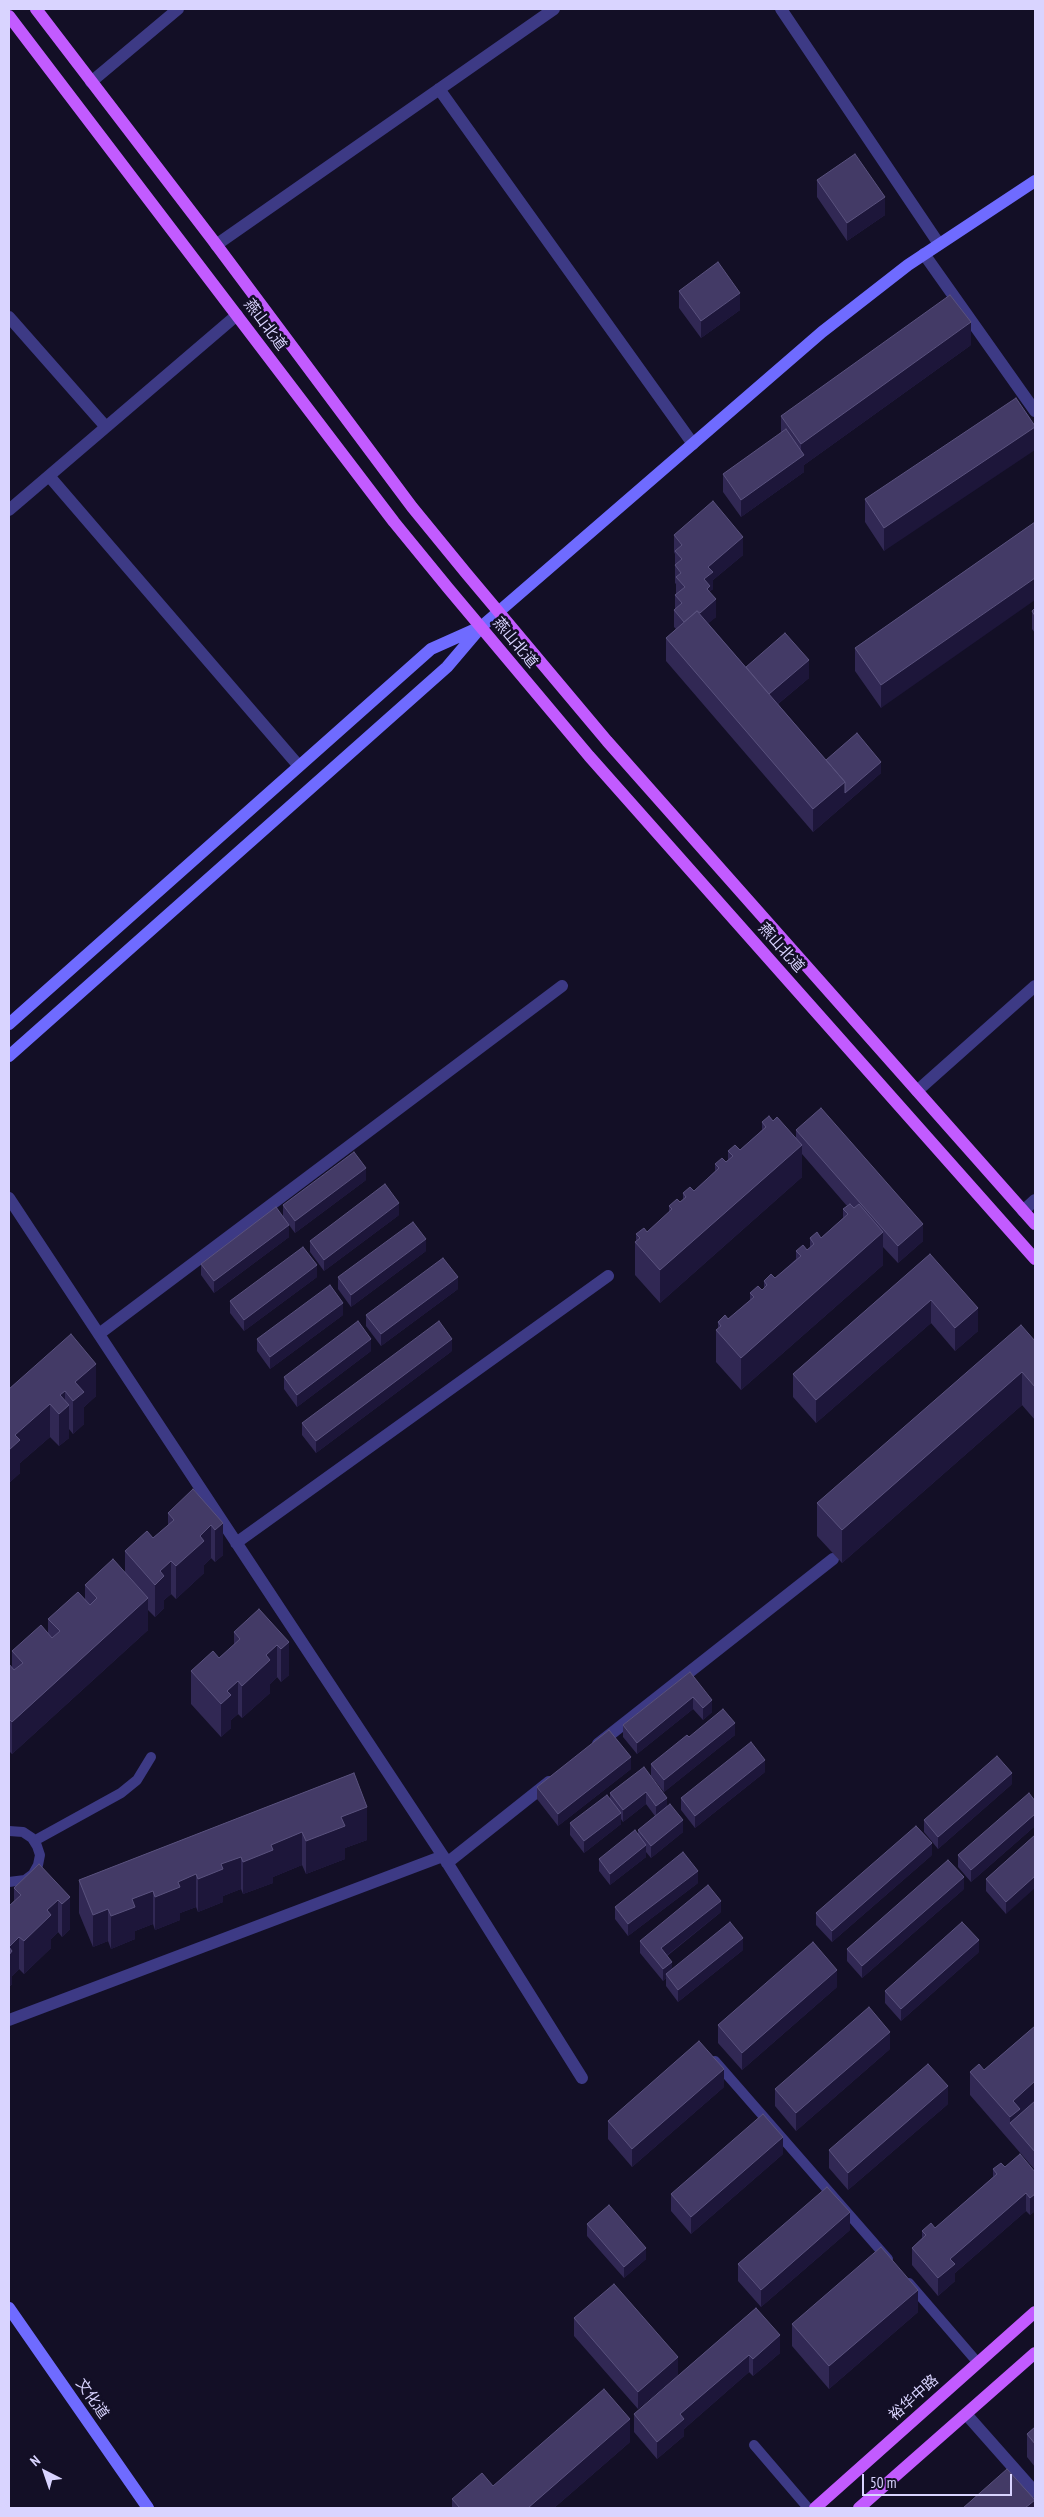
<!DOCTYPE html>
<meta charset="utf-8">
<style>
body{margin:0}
#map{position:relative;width:1044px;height:2517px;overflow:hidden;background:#130f26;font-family:"PT Sans Narrow",sans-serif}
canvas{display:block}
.frame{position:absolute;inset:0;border:10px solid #d9d4ff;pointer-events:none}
.north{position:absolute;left:20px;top:2447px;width:50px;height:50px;-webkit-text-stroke:4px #130f26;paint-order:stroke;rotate:319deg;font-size:14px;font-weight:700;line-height:20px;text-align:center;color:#d9d4ff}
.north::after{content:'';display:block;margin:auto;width:18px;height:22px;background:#d9d4ff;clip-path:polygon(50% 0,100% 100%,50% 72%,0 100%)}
.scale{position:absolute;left:862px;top:2474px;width:150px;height:22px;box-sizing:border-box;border:2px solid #d9d4ff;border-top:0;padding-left:6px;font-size:15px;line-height:18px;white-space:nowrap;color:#d9d4ff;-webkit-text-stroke:4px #130f26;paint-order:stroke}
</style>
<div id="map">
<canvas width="1044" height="2517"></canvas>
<div class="frame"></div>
<div class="north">N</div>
<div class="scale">50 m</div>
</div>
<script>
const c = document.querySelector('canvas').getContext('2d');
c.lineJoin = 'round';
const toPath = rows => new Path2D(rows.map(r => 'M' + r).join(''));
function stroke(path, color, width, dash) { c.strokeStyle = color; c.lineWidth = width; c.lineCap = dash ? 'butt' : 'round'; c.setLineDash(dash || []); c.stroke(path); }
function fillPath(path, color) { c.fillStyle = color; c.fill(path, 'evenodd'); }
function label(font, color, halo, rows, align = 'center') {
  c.font = font + ' "PT Sans Narrow","Noto Sans SC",sans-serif'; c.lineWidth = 5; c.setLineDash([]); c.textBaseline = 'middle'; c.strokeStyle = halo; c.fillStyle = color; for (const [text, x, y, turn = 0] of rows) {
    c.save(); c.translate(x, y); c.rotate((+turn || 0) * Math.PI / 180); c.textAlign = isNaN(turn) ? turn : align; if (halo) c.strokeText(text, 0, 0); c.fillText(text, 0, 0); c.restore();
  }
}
stroke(toPath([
 [9,1831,23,1832,32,1838,37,1846,40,1855,38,1865,33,1874,25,1880,9,1882],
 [34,1841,121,1793,137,1780,151,1757],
 [715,2061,888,2259],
 [909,2283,978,2363],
 [754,2445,808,2508]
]), '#3d3a85', 10);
stroke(toPath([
 [781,9,939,244],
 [91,82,178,9],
 [439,89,693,444],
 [216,245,554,9],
 [924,254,1035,411],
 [9,317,106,427],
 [49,476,298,765],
 [9,510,237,315],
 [917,1091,1035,986],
 [9,1198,443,1856,582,2078],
 [1023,1211,1035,1200],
 [99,1334,562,986],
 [236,1543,608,1276],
 [598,1744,833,1559],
 [447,1863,549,1782],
 [9,2020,443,1856],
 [966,2414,1035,2492]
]), '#3d3a85', 12);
stroke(toPath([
 [9,1024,431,649,478,628],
 [9,1056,447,667,481,627,822,332,908,265,1035,181],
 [9,2308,148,2508]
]), '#6f6bff', 12);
stroke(toPath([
 [36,9,212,239,412,507,466,573,607,741,1035,1224],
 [9,16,394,522,448,588,589,756,1035,1259],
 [815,2508,1035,2312],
 [859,2508,1035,2353]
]), '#c25bff', 12);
fillPath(toPath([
 [817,180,885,215,847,241,817,197],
 [679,291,740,310,701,338,679,308],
 [971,345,804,465,804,472,741,517,723,492,723,474,781,433,781,416],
 [1035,426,884,551,865,522,865,499],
 [1035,522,881,708,855,671,855,648],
 [674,535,743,555,713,580,713,589,710,591,710,593,716,617,708,623,746,667,809,678,778,704,826,760,881,773,813,832,666,661,666,638,676,629,674,627,674,610,675,609,675,595,676,594,676,584,675,583,675,554,674,552],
 [1035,608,1035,633,1032,629,1032,611],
 [773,1121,796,1138,796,1130,923,1241,898,1263,883,1247,883,1265,741,1390,716,1362,716,1330,718,1329,718,1322,728,1319,750,1300,750,1293,762,1290,764,1288,764,1281,775,1278,796,1259,796,1251,807,1250,810,1248,810,1238,821,1238,843,1218,843,1209,847,1206,802,1154,802,1177,660,1303,635,1275,635,1242,636,1241,636,1234,647,1232,669,1212,669,1206,680,1202,683,1200,683,1193,694,1191,715,1171,715,1164,726,1162,728,1160,728,1151,740,1150,762,1130,762,1122],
 [366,1180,295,1233,289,1225,289,1237,214,1293,201,1275,201,1264,283,1216,283,1205],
 [399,1215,324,1271,310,1252,310,1241],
 [426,1251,351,1307,338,1289,338,1277],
 [930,1254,978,1331,955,1351,931,1323,816,1423,793,1397,793,1374],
 [317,1277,244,1331,230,1313,230,1301],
 [458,1289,381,1346,366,1326,366,1315],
 [343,1315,270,1369,257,1351,257,1339],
 [71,1334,96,1396,84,1407,84,1424,73,1434,69,1429,69,1438,59,1446,50,1437,20,1463,20,1473,9,1483],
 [1035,1341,1035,1420,1022,1405,842,1563,817,1536,817,1503],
 [371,1351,297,1407,284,1389,284,1377],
 [452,1351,316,1453,302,1435,302,1423],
 [168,1513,223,1523,223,1555,215,1562,211,1558,204,1565,204,1573,176,1599,171,1594,164,1600,164,1608,155,1617,148,1610,148,1630,12,1754,9,1751,9,1664,12,1668,12,1651,48,1634,48,1619,85,1600,85,1585,125,1572,125,1551,153,1538,168,1525],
 [234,1632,289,1642,289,1675,281,1682,277,1677,270,1684,270,1693,242,1718,238,1714,231,1720,231,1728,221,1737,191,1704,191,1671,219,1658,234,1645],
 [690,1672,712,1712,703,1720,693,1709,637,1754,623,1737,623,1725],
 [735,1735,664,1792,651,1776,651,1764,689,1737],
 [644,1767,683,1832,651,1858,646,1852,646,1857,610,1885,599,1871,599,1859,638,1835,638,1830,655,1816,646,1804,623,1822,621,1819,621,1824,584,1853,570,1835,570,1823,610,1798,610,1793],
 [631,1769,558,1826,537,1799,537,1787],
 [765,1772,695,1828,681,1810,681,1798],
 [354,1773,367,1840,345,1848,345,1859,306,1874,302,1865,273,1877,273,1883,243,1894,241,1889,223,1896,223,1902,198,1912,196,1907,180,1913,180,1920,155,1930,153,1924,135,1931,135,1939,111,1949,108,1941,93,1947,79,1913,79,1880],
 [1012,1784,938,1849,924,1832,924,1820],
 [1035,1801,1035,1826,971,1882,958,1867,958,1855],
 [1035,1835,1006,1914,986,1891,986,1879],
 [932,1855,832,1942,816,1925,816,1913],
 [698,1883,628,1936,615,1919,615,1907],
 [14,1888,70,1897,70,1929,62,1937,58,1932,51,1939,51,1948,24,1974,19,1969,12,1976,12,1984,9,1987,9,1906,14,1901],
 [964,1889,862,1978,847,1961,847,1949],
 [721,1912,667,1956,672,1969,743,1950,678,2002,666,1986,666,1978,663,1981,640,1953,640,1941],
 [979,1952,901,2021,885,2003,885,1991],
 [837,1987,742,2070,718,2043,718,2025],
 [1035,2026,1035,2170,970,2095,970,2072,984,2070],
 [890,2049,796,2131,775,2106,775,2089],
 [724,2087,632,2167,608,2139,608,2121],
 [948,2104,848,2190,829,2168,829,2150],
 [783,2154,691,2234,671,2211,671,2194],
 [1005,2167,1035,2172,1035,2211,1030,2215,1026,2211,955,2273,955,2281,938,2296,912,2265,912,2248,922,2238,922,2231,935,2228,993,2177,993,2169],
 [587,2224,646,2259,624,2278,587,2236],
 [850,2230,761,2307,738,2281,738,2264],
 [756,2308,780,2353,753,2376,749,2372,684,2429,684,2436,657,2459,634,2432,634,2414],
 [918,2312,829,2389,792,2346,792,2324],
 [574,2318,678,2375,638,2409,574,2336],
 [1035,2427,1035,2467,1027,2457,1027,2434],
 [630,2442,554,2508,452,2508,452,2499]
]), '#312854');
fillPath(toPath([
 [885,197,885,215,847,241,847,223],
 [740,293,740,310,701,338,701,321],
 [971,322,971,345,804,465,804,472,741,517,741,500,801,457,801,444],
 [1035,427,1035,450,884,551,884,528],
 [743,537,743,555,713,580,713,589,710,591,710,603,704,579,708,567],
 [1035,578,1035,600,881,708,881,685],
 [716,599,716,617,687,642,687,624],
 [809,660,809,678,767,713,767,696],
 [881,762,881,773,813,832,813,809,845,782],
 [802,1145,802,1177,660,1303,660,1270],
 [366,1168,366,1180,295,1233,295,1221],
 [399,1203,399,1215,324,1271,324,1260],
 [923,1224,923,1241,898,1263,898,1246],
 [289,1225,289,1237,214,1293,214,1281],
 [883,1232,883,1265,741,1390,741,1358],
 [426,1239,426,1251,351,1307,351,1295],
 [317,1265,317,1277,244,1331,244,1320],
 [458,1277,458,1289,381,1346,381,1334],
 [931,1300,931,1323,816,1423,816,1400],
 [343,1303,343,1315,270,1369,270,1357],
 [978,1308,978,1331,955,1351,955,1328],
 [371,1339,371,1351,297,1407,297,1395],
 [452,1339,452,1351,316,1453,316,1441],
 [96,1364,96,1396,84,1407,84,1424,73,1434,73,1401,75,1382],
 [1022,1372,1022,1405,842,1563,842,1530],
 [65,1391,65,1409,69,1405,69,1438,59,1446,59,1414,60,1395],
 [50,1404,50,1437,20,1463,20,1473,9,1483,9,1450,15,1435],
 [223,1523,223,1555,215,1562,215,1530],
 [211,1525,211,1558,204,1565,204,1573,176,1599,176,1566,200,1536],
 [171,1561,171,1594,164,1600,164,1608,155,1617,155,1585,160,1571],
 [148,1598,148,1630,12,1754,12,1722],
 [289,1642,289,1675,281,1682,281,1649],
 [277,1645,277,1677,270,1684,270,1693,242,1718,242,1686,266,1655],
 [238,1681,238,1714,231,1720,231,1728,221,1737,221,1704,227,1691],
 [693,1697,693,1709,637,1754,637,1743],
 [712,1700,712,1712,703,1720,703,1708],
 [735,1723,735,1735,664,1792,664,1780],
 [631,1757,631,1769,558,1826,558,1814],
 [765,1760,765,1772,695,1828,695,1816],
 [1012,1773,1012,1784,938,1849,938,1837],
 [646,1792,646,1804,623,1822,623,1810],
 [667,1798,667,1810,656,1818,656,1806],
 [367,1807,367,1840,345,1848,345,1859,306,1874,306,1841,341,1817],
 [621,1813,621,1824,584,1853,584,1841],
 [1035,1814,1035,1826,971,1882,971,1870],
 [683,1820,683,1832,651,1858,651,1846],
 [302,1832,302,1865,273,1877,273,1883,243,1894,243,1862,271,1845],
 [932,1843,932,1855,832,1942,832,1931],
 [646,1845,646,1857,610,1885,610,1874],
 [241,1857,241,1889,223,1896,223,1902,198,1912,198,1879,221,1864],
 [698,1871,698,1883,628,1936,628,1924],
 [196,1874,196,1907,180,1913,180,1920,155,1930,155,1897,178,1882],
 [1035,1876,1035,1888,1006,1914,1006,1902],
 [964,1877,964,1889,862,1978,862,1966],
 [153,1891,153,1924,135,1931,135,1939,111,1949,111,1916,132,1899],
 [70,1897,70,1929,62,1937,62,1904],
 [58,1900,58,1932,51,1939,51,1948,24,1974,24,1941,47,1910],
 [721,1901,721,1912,661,1960,661,1948],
 [108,1909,108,1941,93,1947,93,1915],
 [19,1937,19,1969,12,1976,12,1984,9,1987,9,1947],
 [743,1938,743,1950,678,2002,678,1990],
 [979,1940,979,1952,901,2021,901,2009],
 [672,1962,672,1973,666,1974,666,1978,663,1981,663,1969],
 [837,1970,837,1987,742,2070,742,2053],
 [890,2032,890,2049,796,2131,796,2113],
 [724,2069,724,2087,632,2167,632,2149],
 [1035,2081,1035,2104,1010,2123,1010,2117,1013,2101],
 [948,2086,948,2104,848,2190,848,2173],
 [783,2137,783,2154,691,2234,691,2217],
 [1026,2193,1026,2211,955,2273,955,2281,938,2296,938,2278,950,2259],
 [1035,2194,1035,2211,1030,2215,1030,2198],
 [850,2212,850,2230,761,2307,761,2290],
 [646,2248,646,2259,624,2278,624,2267],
 [918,2290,918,2312,829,2389,829,2366],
 [780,2335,780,2353,753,2376,753,2359],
 [749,2355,749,2372,684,2429,684,2436,657,2459,657,2442,680,2414],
 [678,2357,678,2375,638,2409,638,2392],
 [630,2419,630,2442,554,2508,528,2508],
 [1035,2500,1035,2508,1025,2508]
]), '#1d163a');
const building = toPath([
 [855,154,885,197,847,223,817,180,855,154],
 [718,262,740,293,701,321,679,291,718,262],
 [950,295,971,322,801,444,781,416,950,295],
 [1016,398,1035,426,1035,427,884,528,865,499,1016,398],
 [786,429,804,455,741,500,723,474,786,429],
 [713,501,743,537,708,567,713,572,704,579,710,586,707,589,716,599,700,613,697,611,684,622,674,610,682,603,675,595,685,587,676,577,681,573,675,565,682,559,675,551,682,545,674,535,713,501],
 [1035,522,1035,578,881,685,855,648,1035,522],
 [1035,608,1035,616,1032,611,1035,608],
 [697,611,845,782,813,809,666,638,697,611],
 [785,633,809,660,769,694,746,667,785,633],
 [857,733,881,762,845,793,845,782,826,760,857,733],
 [821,1108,923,1224,898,1246,796,1130,821,1108],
 [769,1116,773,1121,777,1117,802,1145,660,1270,635,1242,640,1238,636,1234,644,1228,647,1232,672,1209,669,1206,677,1199,680,1202,686,1197,683,1193,690,1187,694,1191,719,1168,715,1164,722,1158,726,1162,733,1156,728,1151,735,1145,740,1150,766,1127,762,1122,769,1116],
 [354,1152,366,1168,295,1221,283,1205,354,1152],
 [385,1184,399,1203,324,1260,310,1241,385,1184],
 [850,1204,854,1208,859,1204,883,1232,741,1358,716,1330,721,1326,718,1322,725,1315,728,1319,754,1297,750,1293,758,1286,762,1290,767,1285,764,1281,771,1274,775,1278,801,1256,796,1251,803,1245,807,1250,814,1244,810,1238,817,1232,821,1238,848,1214,843,1209,850,1204],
 [276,1207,289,1225,214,1281,201,1264,276,1207],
 [413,1222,426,1239,351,1295,338,1277,413,1222],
 [303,1247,317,1265,244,1320,230,1301,303,1247],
 [930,1254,978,1308,955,1328,931,1300,816,1400,793,1374,930,1254],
 [443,1258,458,1277,381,1334,366,1315,443,1258],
 [330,1285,343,1303,270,1357,257,1339,330,1285],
 [358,1321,371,1339,297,1395,284,1377,358,1321],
 [439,1321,452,1339,316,1441,302,1423,439,1321],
 [1021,1325,1035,1341,1035,1387,1022,1372,842,1530,817,1503,1021,1325],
 [71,1334,96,1364,75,1382,84,1392,73,1401,65,1391,60,1395,69,1405,59,1414,50,1404,15,1435,20,1440,9,1450,9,1389,71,1334],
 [193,1489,223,1523,215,1530,211,1525,200,1536,204,1541,176,1566,171,1561,160,1571,164,1576,155,1585,125,1551,147,1531,153,1538,174,1520,168,1513,193,1489],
 [113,1559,148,1598,12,1722,9,1719,9,1664,14,1670,23,1663,12,1651,41,1625,52,1638,60,1631,48,1619,78,1592,90,1605,97,1598,85,1585,113,1559],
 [259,1609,289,1642,281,1649,277,1645,266,1655,270,1660,242,1686,238,1681,227,1691,231,1695,221,1704,191,1671,213,1651,219,1658,240,1639,234,1632,259,1609],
 [690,1672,712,1700,703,1708,693,1697,637,1743,623,1725,690,1672],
 [723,1709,735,1723,664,1780,651,1764,687,1735,689,1737,723,1709],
 [609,1730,631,1757,558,1814,537,1787,609,1730],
 [751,1742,765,1760,695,1816,681,1798,751,1742],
 [997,1756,1012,1773,938,1837,924,1820,997,1756],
 [644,1767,667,1798,656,1806,646,1792,623,1810,610,1793,644,1767],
 [354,1773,367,1807,341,1817,345,1826,306,1841,302,1832,271,1845,273,1850,243,1862,241,1857,221,1864,223,1869,198,1879,196,1874,178,1882,180,1887,155,1897,153,1891,132,1899,135,1907,111,1916,108,1909,93,1915,79,1880,354,1773],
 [1029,1793,1035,1801,1035,1814,971,1870,958,1855,1029,1793],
 [607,1795,621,1813,584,1841,570,1823,607,1795],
 [670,1804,683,1820,651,1846,638,1830,670,1804],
 [916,1826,932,1843,832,1931,816,1913,916,1826],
 [635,1830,646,1845,610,1874,599,1859,635,1830],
 [1035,1835,1035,1876,1006,1902,986,1879,1035,1835],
 [683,1852,698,1871,628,1924,615,1907,683,1852],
 [948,1860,964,1877,862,1966,847,1949,948,1860],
 [39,1864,70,1897,62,1904,58,1900,47,1910,51,1915,24,1941,19,1937,9,1947,9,1906,21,1895,14,1888,39,1864],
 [708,1885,721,1901,661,1948,672,1962,663,1969,640,1941,708,1885],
 [730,1922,743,1938,678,1990,666,1974,730,1922],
 [962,1922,979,1940,901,2009,885,1991,962,1922],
 [813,1942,837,1970,742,2053,718,2025,813,1942],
 [9,1947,12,1951,9,1955,9,1947],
 [869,2007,890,2032,796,2113,775,2089,869,2007],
 [1035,2026,1035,2081,1013,2101,1020,2109,1010,2117,970,2072,979,2064,984,2070,1035,2026],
 [699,2041,724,2069,632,2149,608,2121,699,2041],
 [928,2064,948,2086,848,2173,829,2150,928,2064],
 [1035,2101,1035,2152,1010,2123,1035,2101],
 [763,2114,783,2137,691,2217,671,2194,763,2114],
 [1020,2154,1035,2172,1035,2194,1030,2198,1026,2193,950,2259,955,2264,938,2278,912,2248,926,2235,922,2231,931,2223,935,2228,997,2174,993,2169,1001,2163,1005,2167,1020,2154],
 [827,2187,850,2212,761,2290,738,2264,827,2187],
 [609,2205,646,2248,624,2267,587,2224,609,2205],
 [881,2247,918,2290,829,2366,792,2324,881,2247],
 [614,2284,678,2357,638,2392,574,2318,614,2284],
 [756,2308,780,2335,753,2359,749,2355,680,2414,684,2419,657,2442,634,2414,756,2308],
 [604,2389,630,2419,528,2508,460,2508,452,2499,482,2473,493,2486,604,2389],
 [1035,2427,1035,2444,1027,2434,1035,2427],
 [1007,2469,1035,2500,1025,2508,963,2508,1007,2469]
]);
fillPath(building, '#433a66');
stroke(building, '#5a527e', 1);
label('15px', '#d9d4ff', '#130f26', [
 ["燕山北道",265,325,53],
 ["燕山北道",515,643,50],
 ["燕山北道",781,948,48],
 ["裕华中路",914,2398,-42],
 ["文化道",92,2399,55]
]);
</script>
